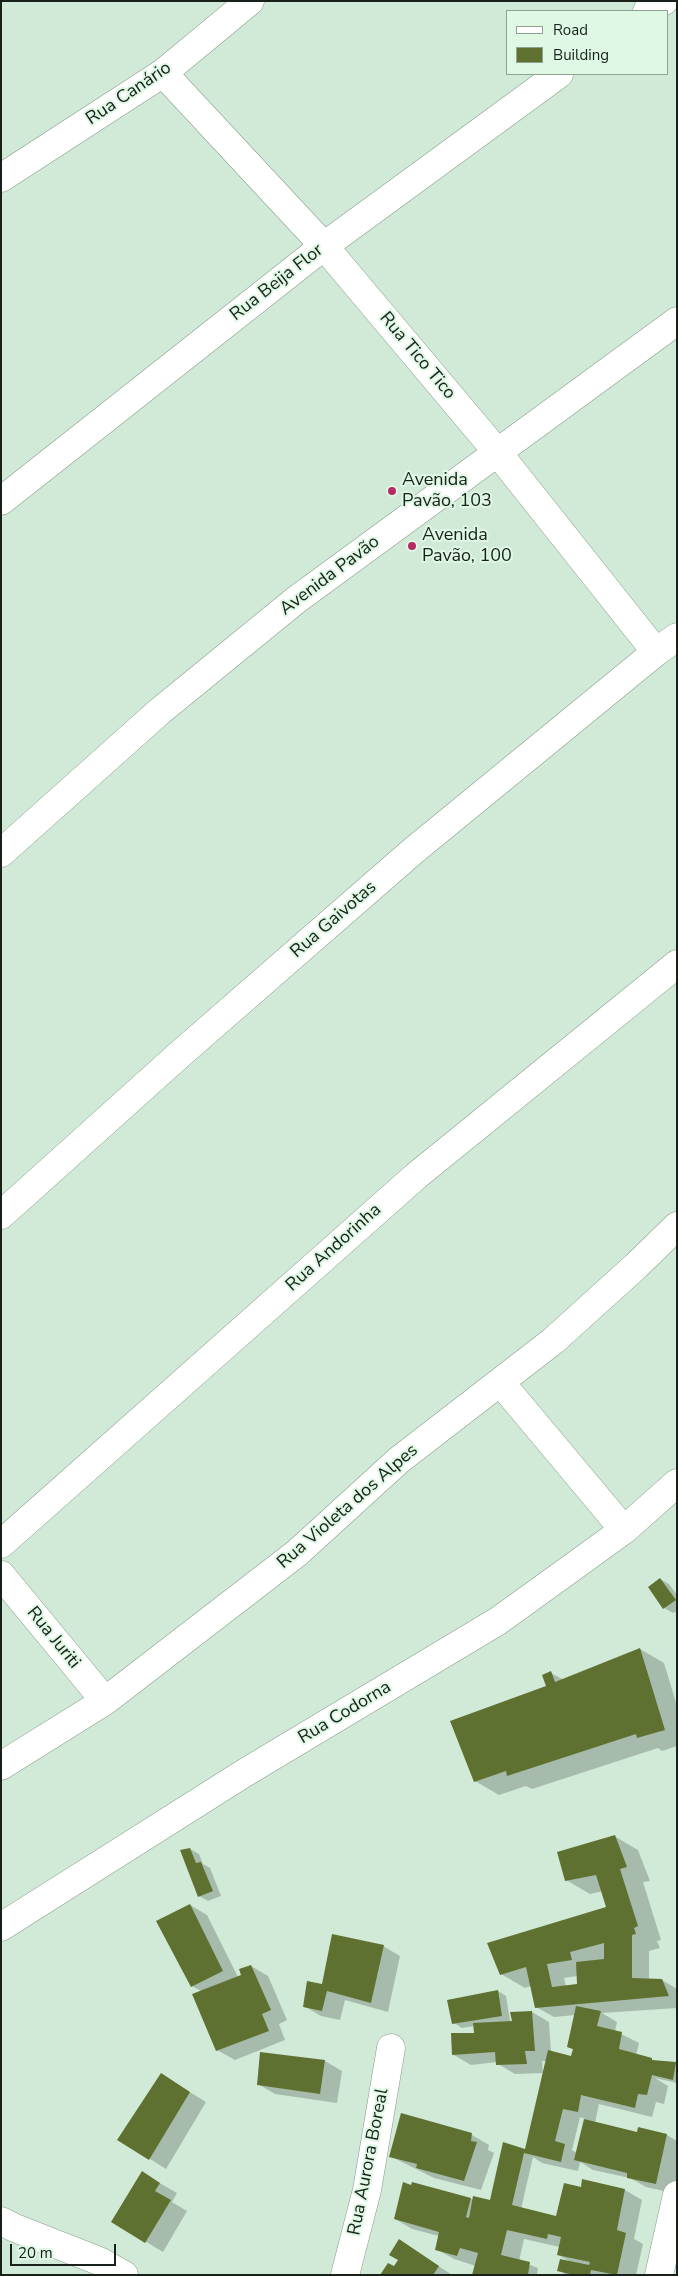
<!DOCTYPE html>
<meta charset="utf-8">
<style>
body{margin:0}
#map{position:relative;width:678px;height:2276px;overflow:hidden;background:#d1ead7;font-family:"Nunito Sans",sans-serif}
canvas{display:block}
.frame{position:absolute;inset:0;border:2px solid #172019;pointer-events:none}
.legend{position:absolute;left:506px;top:10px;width:162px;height:65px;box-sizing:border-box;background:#def8e4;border:1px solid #8ea293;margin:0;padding:6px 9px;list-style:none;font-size:15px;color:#172019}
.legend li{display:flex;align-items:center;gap:10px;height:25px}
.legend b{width:25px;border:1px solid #8ea293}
.scale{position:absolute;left:10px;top:2244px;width:106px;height:22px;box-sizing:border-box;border:2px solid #172019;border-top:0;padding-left:6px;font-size:15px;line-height:18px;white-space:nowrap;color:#172019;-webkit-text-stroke:4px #def8e4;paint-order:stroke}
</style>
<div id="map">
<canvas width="678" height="2276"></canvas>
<div class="frame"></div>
<ul class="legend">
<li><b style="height:6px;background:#fff"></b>Road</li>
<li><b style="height:14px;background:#5f7130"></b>Building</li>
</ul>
<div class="scale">20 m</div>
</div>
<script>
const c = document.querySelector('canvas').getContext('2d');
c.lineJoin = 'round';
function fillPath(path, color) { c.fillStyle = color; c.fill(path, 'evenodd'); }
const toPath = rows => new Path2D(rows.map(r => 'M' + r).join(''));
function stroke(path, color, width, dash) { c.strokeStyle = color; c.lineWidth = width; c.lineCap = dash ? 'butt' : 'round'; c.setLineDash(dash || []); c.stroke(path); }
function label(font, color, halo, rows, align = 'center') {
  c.font = font + ' "Nunito Sans",sans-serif'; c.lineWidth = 4; c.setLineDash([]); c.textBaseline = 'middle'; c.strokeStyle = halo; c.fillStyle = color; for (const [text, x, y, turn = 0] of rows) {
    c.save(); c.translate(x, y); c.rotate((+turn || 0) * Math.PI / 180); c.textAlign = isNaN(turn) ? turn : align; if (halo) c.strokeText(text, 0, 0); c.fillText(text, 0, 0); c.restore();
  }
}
fillPath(toPath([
 [660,1579,669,1584,677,1595,677,1611,673,1613,664,1608,650,1587],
 [640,1649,664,1663,677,1706,677,1746,662,1751,658,1748,532,1789,526,1786,499,1795,475,1781,547,1687,551,1673,564,1680],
 [614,1836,638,1850,650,1881,643,1882,661,1940,657,1941,660,1948,649,1951,649,1979,662,1980,677,1989,677,2008,602,2013,617,2022,615,2031,639,2043,636,2055,657,2062,677,2063,677,2083,655,2078,668,2086,664,2104,656,2102,652,2117,599,2104,595,2123,638,2133,639,2128,667,2135,677,2141,677,2177,673,2193,646,2187,630,2178,593,2170,580,2162,578,2171,542,2163,533,2157,521,2209,557,2218,582,2188,625,2190,642,2200,634,2239,643,2244,636,2275,566,2275,559,2270,571,2262,558,2255,560,2247,524,2239,519,2261,538,2268,537,2275,474,2275,476,2266,454,2259,436,2249,439,2236,412,2229,395,2219,470,2199,491,2201,526,2150,543,2073,515,2074,498,2064,497,2062,471,2065,454,2055,476,2034,475,2026,462,2028,454,2023,498,1991,506,1996,511,2026,532,2012,549,2022,551,2052,572,2057,574,2050,568,2047,575,2015,554,2017,536,2007,531,1986,525,1988,501,1974,608,1908,603,1891,590,1894,566,1880],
 [578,1976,579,1985,566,1987,564,1978],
 [542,2061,546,2061,543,2073],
 [580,2117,585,2119,577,2153,572,2150],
 [190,1849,199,1854,203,1864,210,1868,221,1896,208,1901,199,1896],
 [190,1905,207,1915,238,1977,243,1975,251,1966,268,1976,287,2020,279,2024,285,2040,235,2060,217,2050,194,1994,201,1991,192,1986],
 [383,1946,400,1956,388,2012,345,2000,340,2020,321,2016,304,2006,323,1986],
 [325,2061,342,2071,337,2103,275,2094,258,2084],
 [162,2075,206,2102,166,2169,150,2159],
 [472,2135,489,2145,488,2150,494,2153,481,2190,434,2178,390,2156],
 [142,2173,177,2193,172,2202,187,2211,163,2252,113,2222],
 [416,2251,452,2275,382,2275]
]), '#0003');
fillPath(toPath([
 [660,1578,676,1600,663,1609,648,1587],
 [640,1648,665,1730,637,1738,636,1734,507,1776,506,1771,474,1782,450,1721,546,1686,542,1675,551,1671,555,1682],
 [615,1835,627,1867,620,1869,638,1926,634,1928,636,1934,632,1935,632,1978,662,1979,669,1996,535,2008,526,1967,500,1975,487,1943,606,1907,596,1875,565,1881,557,1852],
 [604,1943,604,1959,576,1962,577,1984,552,1987,547,1964,572,1960,570,1952],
 [190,1848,196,1863,201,1862,213,1891,198,1897,180,1850],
 [190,1904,223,1971,191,1987,156,1921],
 [332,1934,384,1945,371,2003,327,1991,322,2011,303,2007,307,1981,322,1984],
 [251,1965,271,2010,262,2014,269,2031,216,2051,192,1994,241,1975,239,1969],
 [498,1990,502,2016,452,2024,447,2000],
 [576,2006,601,2011,597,2026,622,2032,619,2049,652,2058,652,2060,676,2062,673,2080,652,2075,647,2095,638,2094,635,2108,581,2095,578,2112,563,2109,555,2141,565,2144,561,2162,524,2153,512,2205,556,2216,564,2183,581,2187,582,2179,625,2189,617,2230,626,2233,617,2275,591,2270,590,2275,574,2275,557,2271,560,2259,589,2265,590,2262,557,2255,561,2237,548,2234,547,2239,507,2230,501,2255,530,2262,528,2275,472,2275,478,2253,460,2248,457,2256,435,2250,439,2232,394,2219,403,2182,411,2185,412,2182,471,2198,466,2217,469,2218,473,2196,490,2200,503,2142,525,2149,548,2050,571,2056,573,2049,567,2047],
 [532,2011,535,2051,525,2051,527,2064,496,2065,495,2052,452,2055,451,2033,474,2033,473,2023,512,2021,510,2012],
 [260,2052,325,2060,320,2094,257,2085],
 [161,2073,190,2092,149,2160,117,2140],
 [401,2113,472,2133,471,2141,477,2142,464,2181,416,2168,417,2164,389,2157],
 [584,2119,637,2132,638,2127,667,2134,656,2184,627,2178,627,2173,574,2160],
 [142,2171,160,2183,155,2191,171,2200,145,2243,111,2222],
 [399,2239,439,2266,433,2275,380,2275,388,2263,394,2266,398,2260,389,2255]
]), '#5f7130');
const street = toPath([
 [647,11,664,1],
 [163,73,324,246,498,453,656,652],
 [1,178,163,73,250,1],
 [1,501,324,246,559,74],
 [1,853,160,711,296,600,677,321],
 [1,1215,179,1055,413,851,656,652,677,637],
 [501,1383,624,1530],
 [1,1544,416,1176,677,964],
 [1,1575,105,1701],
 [1,1766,105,1701,297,1553,399,1460,553,1341,636,1266,677,1226],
 [1,1927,246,1772,498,1621,624,1530,677,1483],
 [1,2221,15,2228,99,2261,124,2275],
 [345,2275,367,2190,391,2048],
 [659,2275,677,2195]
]);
stroke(street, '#879e8c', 29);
stroke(street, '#fff', 28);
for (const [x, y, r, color] of [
 [392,491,5,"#b62a63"],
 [412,546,5,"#b62a63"]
]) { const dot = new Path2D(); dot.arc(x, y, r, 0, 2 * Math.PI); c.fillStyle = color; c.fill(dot); stroke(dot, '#def8e4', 2); }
label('18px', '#172019', '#def8e4', [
 ["Rua Canário",129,94,-34],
 ["Rua Beija Flor",277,283,-38],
 ["Rua Tico Tico",417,356,50],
 ["Avenida Pavão",330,576,-37],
 ["Rua Gaivotas",334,920,-41],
 ["Rua Andorinha",334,1248,-42],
 ["Rua Violeta dos Alpes",348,1507,-41],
 ["Rua Juriti",53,1638,51],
 ["Rua Codorna",345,1713,-31],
 ["Rua Aurora Boreal",369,2162,-79]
]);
label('18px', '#172019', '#def8e4', [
 ["Avenida",402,481],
 ["Pavão, 103",402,502],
 ["Avenida",422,536],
 ["Pavão, 100",422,557]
], 'left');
</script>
